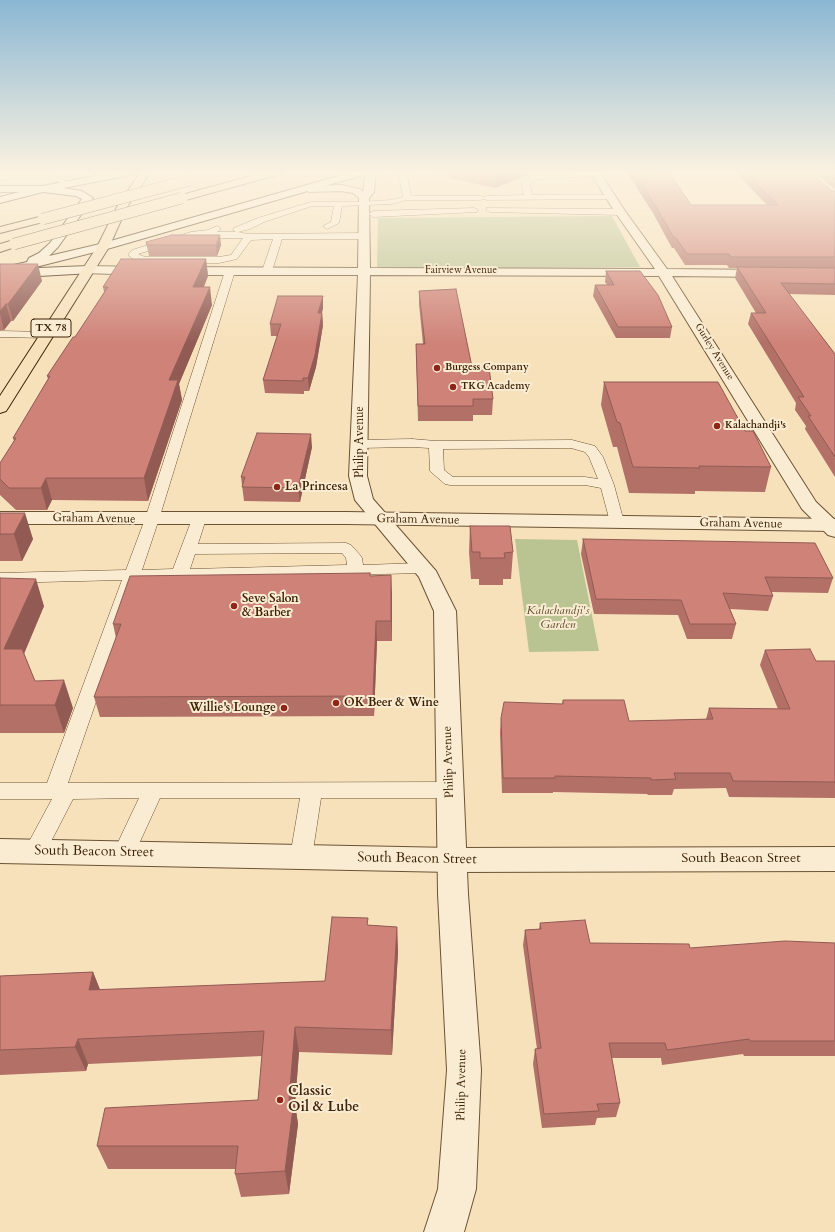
<!DOCTYPE html>
<style>
body{margin:0}
canvas{display:block;background:#f7e1bb}
</style>
<canvas width="835" height="1232"></canvas>
<script>
const c = document.querySelector('canvas').getContext('2d');
c.lineJoin = 'round';
function fillPath(path, color) { c.fillStyle = color; c.fill(path, 'evenodd'); }
const toPath = rows => new Path2D(rows.map(r => 'M' + r).join(''));
function stroke(path, color, width, dash) { c.strokeStyle = color; c.lineWidth = width; c.lineCap = dash ? 'butt' : 'round'; c.setLineDash(dash || []); c.stroke(path); }
function label(font, color, halo, rows, align = 'center') {
  c.font = font + ' Cardo,serif'; c.lineWidth = 4; c.setLineDash([]); c.textBaseline = 'middle'; c.strokeStyle = halo; c.fillStyle = color; for (const [text, x, y, turn = 0] of rows) {
    c.save(); c.translate(x, y); c.rotate((+turn || 0) * Math.PI / 180); c.textAlign = isNaN(turn) ? turn : align; if (halo) c.strokeText(text, 0, 0); c.fillText(text, 0, 0); c.restore();
  }
}
fillPath(toPath([
 [612,216,640,267,377,269,378,218],
 [515,539,577,540,599,651,529,652]
]), '#bac392');
const service = toPath([
 [406,171,418,171,407,176,411,196,480,196,484,197,487,196,524,195,522,183,532,175,570,172,595,172,599,174,598,176,537,179,530,184,532,195,611,195,615,197,611,199,487,200,484,199,480,200,407,200,391,204,342,206,339,223,327,229,323,226,331,222,334,206,312,206,264,222,250,229,238,232,248,234,363,233,367,236,363,239,282,239,272,271,267,274,262,271,273,239,251,240,237,259,219,263,145,263,136,261,128,255,132,250,191,232,208,230,217,226,221,229,217,232,236,232,233,230,234,228,258,218,311,202,360,202,391,200,403,197,399,175,406,171],
 [208,235,212,238,243,238,231,255,219,257,145,257,138,254,195,237,208,235],
 [13,174,49,174,73,184,69,186,48,178,13,178,0,180,0,176,13,174],
 [474,208,478,210,477,212,373,217,369,214,373,211,474,208],
 [487,208,620,209,624,212,620,215,490,212,486,210,487,208],
 [230,268,235,271,159,519,142,570,173,569,192,519,194,516,199,515,204,516,206,519,198,544,346,543,351,545,360,555,362,558,363,565,423,563,429,565,431,568,429,571,423,573,138,580,68,783,450,782,457,784,460,790,457,796,450,798,321,798,312,857,309,863,301,866,293,863,290,857,300,798,160,798,132,859,124,862,116,859,113,853,139,798,73,799,43,857,35,860,27,857,24,851,52,799,0,799,0,783,47,783,122,580,0,583,0,573,126,570,145,519,225,271,230,268],
 [342,553,346,558,347,565,190,569,195,554,342,553],
 [0,331,47,332,52,335,47,338,0,337,0,331],
 [412,439,436,441,572,440,595,446,603,457,614,485,624,522,622,525,617,526,612,525,610,522,601,488,585,485,450,485,445,484,430,471,429,448,412,447,358,448,353,447,351,444,353,441,358,440,412,439],
 [571,448,585,452,589,457,598,479,585,477,453,477,444,470,443,449,571,448]
]);
const minor = toPath([
 [366,171,376,171,374,192,369,198,370,268,655,269,615,212,589,171,599,171,625,211,667,269,770,270,772,273,770,276,766,277,672,276,816,502,835,520,835,537,828,535,802,509,659,276,370,275,367,476,373,499,436,571,456,611,468,894,481,1070,476,1189,464,1232,424,1232,438,1189,447,1070,438,894,434,611,419,577,355,500,349,476,358,275,178,275,174,274,172,271,174,268,178,267,358,268,359,198,353,193,341,191,309,192,304,189,309,186,341,185,360,189,363,192,366,171],
 [0,186,43,186,48,189,43,192,0,192,0,186],
 [88,266,144,267,148,268,150,271,148,274,144,275,84,273,82,270,84,267,88,266]
]);
const tertiary = toPath([
 [0,512,346,512,835,519,835,531,346,524,0,524,0,512],
 [0,839,452,848,835,847,835,871,452,872,0,863,0,839]
]);
const secondary = toPath([
 [120,171,141,171,136,174,63,188,82,191,93,198,58,247,49,256,100,244,356,171,372,171,370,173,107,249,0,276,0,268,27,262,29,258,39,253,50,243,82,199,76,196,43,192,0,203,0,197,43,186,120,171],
 [88,266,92,267,94,270,92,273,39,276,35,275,33,272,35,269,39,268,88,266]
]);
const primary = toPath([
 [141,171,151,171,127,207,109,247,8,408,6,411,0,413,0,396,97,247,117,207,141,171]
]);
const motorway = toPath([
 [269,171,286,171,284,173,182,201,177,198,178,196,269,171],
 [43,216,47,217,48,219,47,221,0,233,0,227,43,216],
 [14,240,18,242,20,244,18,246,0,252,0,244,14,240]
]);
stroke(service, '#6c5232', 1);
stroke(minor, '#6c5232', 2);
stroke(tertiary, '#6c5232', 2);
stroke(secondary, '#3d2305', 2);
stroke(primary, '#3d2305', 2);
stroke(motorway, '#3d2305', 2);
fillPath(service, '#faecd3');
fillPath(minor, '#faecd3');
fillPath(tertiary, '#faecd3');
fillPath(secondary, '#faecd3');
fillPath(primary, '#f7e1bb');
fillPath(motorway, '#f7e1bb');
const motorwayBridge = toPath([
 [43,219,190,180],
 [14,244,182,198]
]);
stroke(motorwayBridge, '#3d2305', 12, []);
stroke(motorwayBridge, '#f7e1bb', 11);
fillPath(toPath([
 [431,171,537,171,495,188,449,178,449,176,431,172],
 [626,171,668,171,691,205,767,205,734,171,809,171,832,191,835,191,835,295,789,294,835,354,835,477,805,429,806,426,795,410,796,403,748,324,751,313,756,313,735,278,737,268,729,268,727,265,685,265,674,248,672,248,653,213],
 [813,171,835,171,835,190],
 [146,242,221,245,217,256,149,256],
 [206,259,208,276,204,287,212,305,179,384,182,400,148,501,52,500,47,510,16,510,0,495,0,463,14,441,13,438,48,379,47,376,75,337,104,292,103,287],
 [0,264,42,281,13,321,11,321,4,330,0,330],
 [606,271,672,327,670,338,616,338,593,296,595,285,607,285,605,282],
 [419,291,493,399,492,415,473,415,473,421,418,421,416,344,423,344,419,304],
 [323,308,322,313,323,325,316,367,309,391,304,391,304,394,265,393,263,380,277,336,271,336,270,324],
 [604,382,745,431,771,467,765,492,695,491,695,494,629,493,617,447,613,447,601,405],
 [312,447,300,502,244,501,241,477],
 [0,513,33,539,22,561,0,561],
 [470,526,513,552,511,579,503,579,503,585,479,585,479,579,471,579,469,552],
 [583,539,833,578,828,593,771,592,773,596,768,611,730,609,736,624,732,639,687,639,678,615,594,614,581,554],
 [370,576,392,594,392,641,377,641,374,716,100,717,94,697,116,638,113,624],
 [0,578,44,606,24,654,35,681,73,708,64,733,0,733],
 [765,650,816,661,835,661,835,798,729,797,726,788,674,789,672,795,648,795,647,794,553,792,553,793,502,793,500,733,501,718,562,704,563,700,629,721,706,719,709,708,778,709,760,665],
 [540,923,590,943,690,948,835,943,835,1056,744,1056,743,1054,662,1065,661,1058,612,1058,620,1103,616,1117,597,1118,595,1125,542,1128,533,1064,535,1049,537,1049,523,945,525,930,539,929],
 [368,925,397,927,398,952,392,1055,299,1052,295,1104,298,1124,289,1194,241,1197,235,1174,236,1169,108,1169,97,1146,258,1100,262,1056,88,1064,86,1071,0,1075,0,976,93,972,100,990,325,981]
]), '#b27067');
fillPath(toPath([
 [537,171,495,188,496,172],
 [220,235,221,245,217,256,216,245],
 [206,259,208,276,196,305,193,287],
 [38,264,42,281,13,321,8,304],
 [210,287,212,305,179,384,182,400,148,501,144,478,169,380],
 [323,296,323,308,318,325,318,313],
 [6,304,11,321,4,330,0,314,0,311],
 [322,313,323,325,316,367,309,391,308,378],
 [311,434,312,447,300,502,298,488],
 [46,478,52,500,47,510,41,488],
 [25,513,33,539,22,561,14,534],
 [391,575,392,594,392,641,391,621],
 [36,579,44,606,14,677,4,649],
 [376,621,377,641,374,716,373,696],
 [64,680,73,708,64,733,55,705],
 [397,927,398,952,392,1055,391,1030],
 [93,972,103,997,89,990],
 [295,1027,299,1052,295,1104,298,1124,289,1194,285,1171,289,1101],
 [78,1039,88,1064,86,1071,75,1047]
]), '#915b54');
const building = toPath([
 [633,171,668,171,691,205,778,205,744,171,810,171,832,191,835,191,835,257,731,257,729,254,687,254,676,238,674,238,654,203,633,171],
 [826,171,835,171,835,179,826,171],
 [172,235,220,235,216,245,147,245,146,242,172,235],
 [121,259,206,259,193,287,210,287,169,380,178,380,144,478,46,478,41,488,9,488,0,479,0,463,16,438,13,438,50,376,47,376,73,337,75,337,108,287,103,287,121,259],
 [0,264,38,264,8,304,6,304,0,311,0,264],
 [737,267,835,268,835,284,781,283,835,354,835,457,808,416,811,416,798,397,804,397,751,313,766,313,737,267],
 [606,271,640,271,658,295,672,327,618,327,595,285,614,285,606,271],
 [456,289,472,367,489,367,493,399,473,399,473,406,418,406,416,344,425,344,419,291,456,289],
 [278,296,323,296,318,313,322,313,315,355,308,378,303,378,303,381,263,380,281,324,270,324,278,296],
 [604,382,718,382,745,431,753,431,771,467,699,466,700,468,633,467,620,423,617,422,604,382],
 [257,433,311,434,298,488,242,487,245,477,241,477,257,433],
 [0,513,25,513,14,534,0,534,0,513],
 [470,526,510,526,513,552,504,553,505,558,480,558,480,552,472,552,470,526],
 [583,539,815,543,833,578,765,577,773,596,723,593,736,624,690,624,681,600,596,599,583,539],
 [370,573,370,576,391,575,391,621,376,621,373,696,94,697,121,624,113,624,130,576,370,573],
 [0,578,36,579,4,649,22,649,35,681,64,680,55,705,0,705,0,578],
 [810,649,816,661,835,661,835,782,733,781,730,773,674,773,676,779,651,780,651,778,555,776,555,778,503,778,501,718,504,702,563,704,563,700,624,700,629,721,713,719,709,708,790,709,765,650,810,649],
 [332,917,368,918,367,925,397,927,391,1030,295,1027,289,1101,294,1100,285,1171,235,1174,238,1146,97,1146,105,1108,258,1100,264,1031,78,1039,75,1047,0,1050,0,976,93,972,89,990,325,981,332,917],
 [585,920,590,943,689,944,690,948,785,941,835,943,835,1041,750,1041,749,1039,667,1050,665,1043,609,1043,620,1103,597,1104,599,1111,544,1114,535,1049,541,1048,525,930,541,929,540,923,585,920]
]);
fillPath(building, '#cf8278');
stroke(building, '#915b54', 1);
const sky = c.createLinearGradient(0, 0, 0, 344);
sky.addColorStop(0, '#8bb7d4');
sky.addColorStop(0.5, '#fbf2e0');
sky.addColorStop(1, '#fbf2e000');
c.fillStyle = sky;
c.fillRect(0, 0, 835, 344);
for (const [x, y, r, color] of [
 [437,368,4,"#8f2418"],
 [453,387,4,"#8f2418"],
 [717,426,4,"#8f2418"],
 [277,487,4,"#8f2418"],
 [234,606,4,"#8f2418"],
 [336,703,4,"#8f2418"],
 [284,708,4,"#8f2418"],
 [280,1100,4,"#8f2418"]
]) { const dot = new Path2D(); dot.arc(x, y, r, 0, 2 * Math.PI); c.fillStyle = color; c.fill(dot); stroke(dot, '#faecd3', 1.5); }
label('10px', '#3d2305', '#faecd3', [
 ["Fairview Avenue",461,271],
 ["Gurley Avenue",714,352,58]
]);
label('bold 10px', '#3d2305', '#faecd3', [
 ["Burgess Company",445,368],
 ["TKG Academy",461,387],
 ["Kalachandji's",725,426]
], 'left');
for (const [x, y, w] of [
 [51,328,40]
]) { const box = new Path2D(); box.roundRect(x - w / 2, y - 9, w, 18, 3); c.fillStyle = '#faecd3'; c.fill(box); stroke(box, '#3d2305', 1); }
label('bold 11px', '#3d2305', null, [
 ["TX 78",51,328]
]);
label('12px', '#3d2305', '#faecd3', [
 ["Philip Avenue",360,442,-90],
 ["Graham Avenue",94,519,1],
 ["Graham Avenue",418,520,1],
 ["Graham Avenue",741,524,1],
 ["Philip Avenue",449,762,-92],
 ["Philip Avenue",462,1085,-89]
]);
label('bold 12px', '#3d2305', '#faecd3', [
 ["La Princesa",285,487],
 ["Seve Salon",242,599],
 ["& Barber",242,613],
 ["OK Beer & Wine",344,703],
 ["Willie's Lounge",276,708,"right"]
], 'left');
label('italic 12px', '#5c4b28', '#faecd3', [
 ["Kalachandji's",558,611],
 ["Garden",558,625]
]);
label('14px', '#3d2305', '#faecd3', [
 ["South Beacon Street",94,852,1],
 ["South Beacon Street",417,859,1],
 ["South Beacon Street",741,859]
]);
label('bold 14px', '#3d2305', '#faecd3', [
 ["Classic",288,1092],
 ["Oil & Lube",288,1108]
], 'left');
</script>
